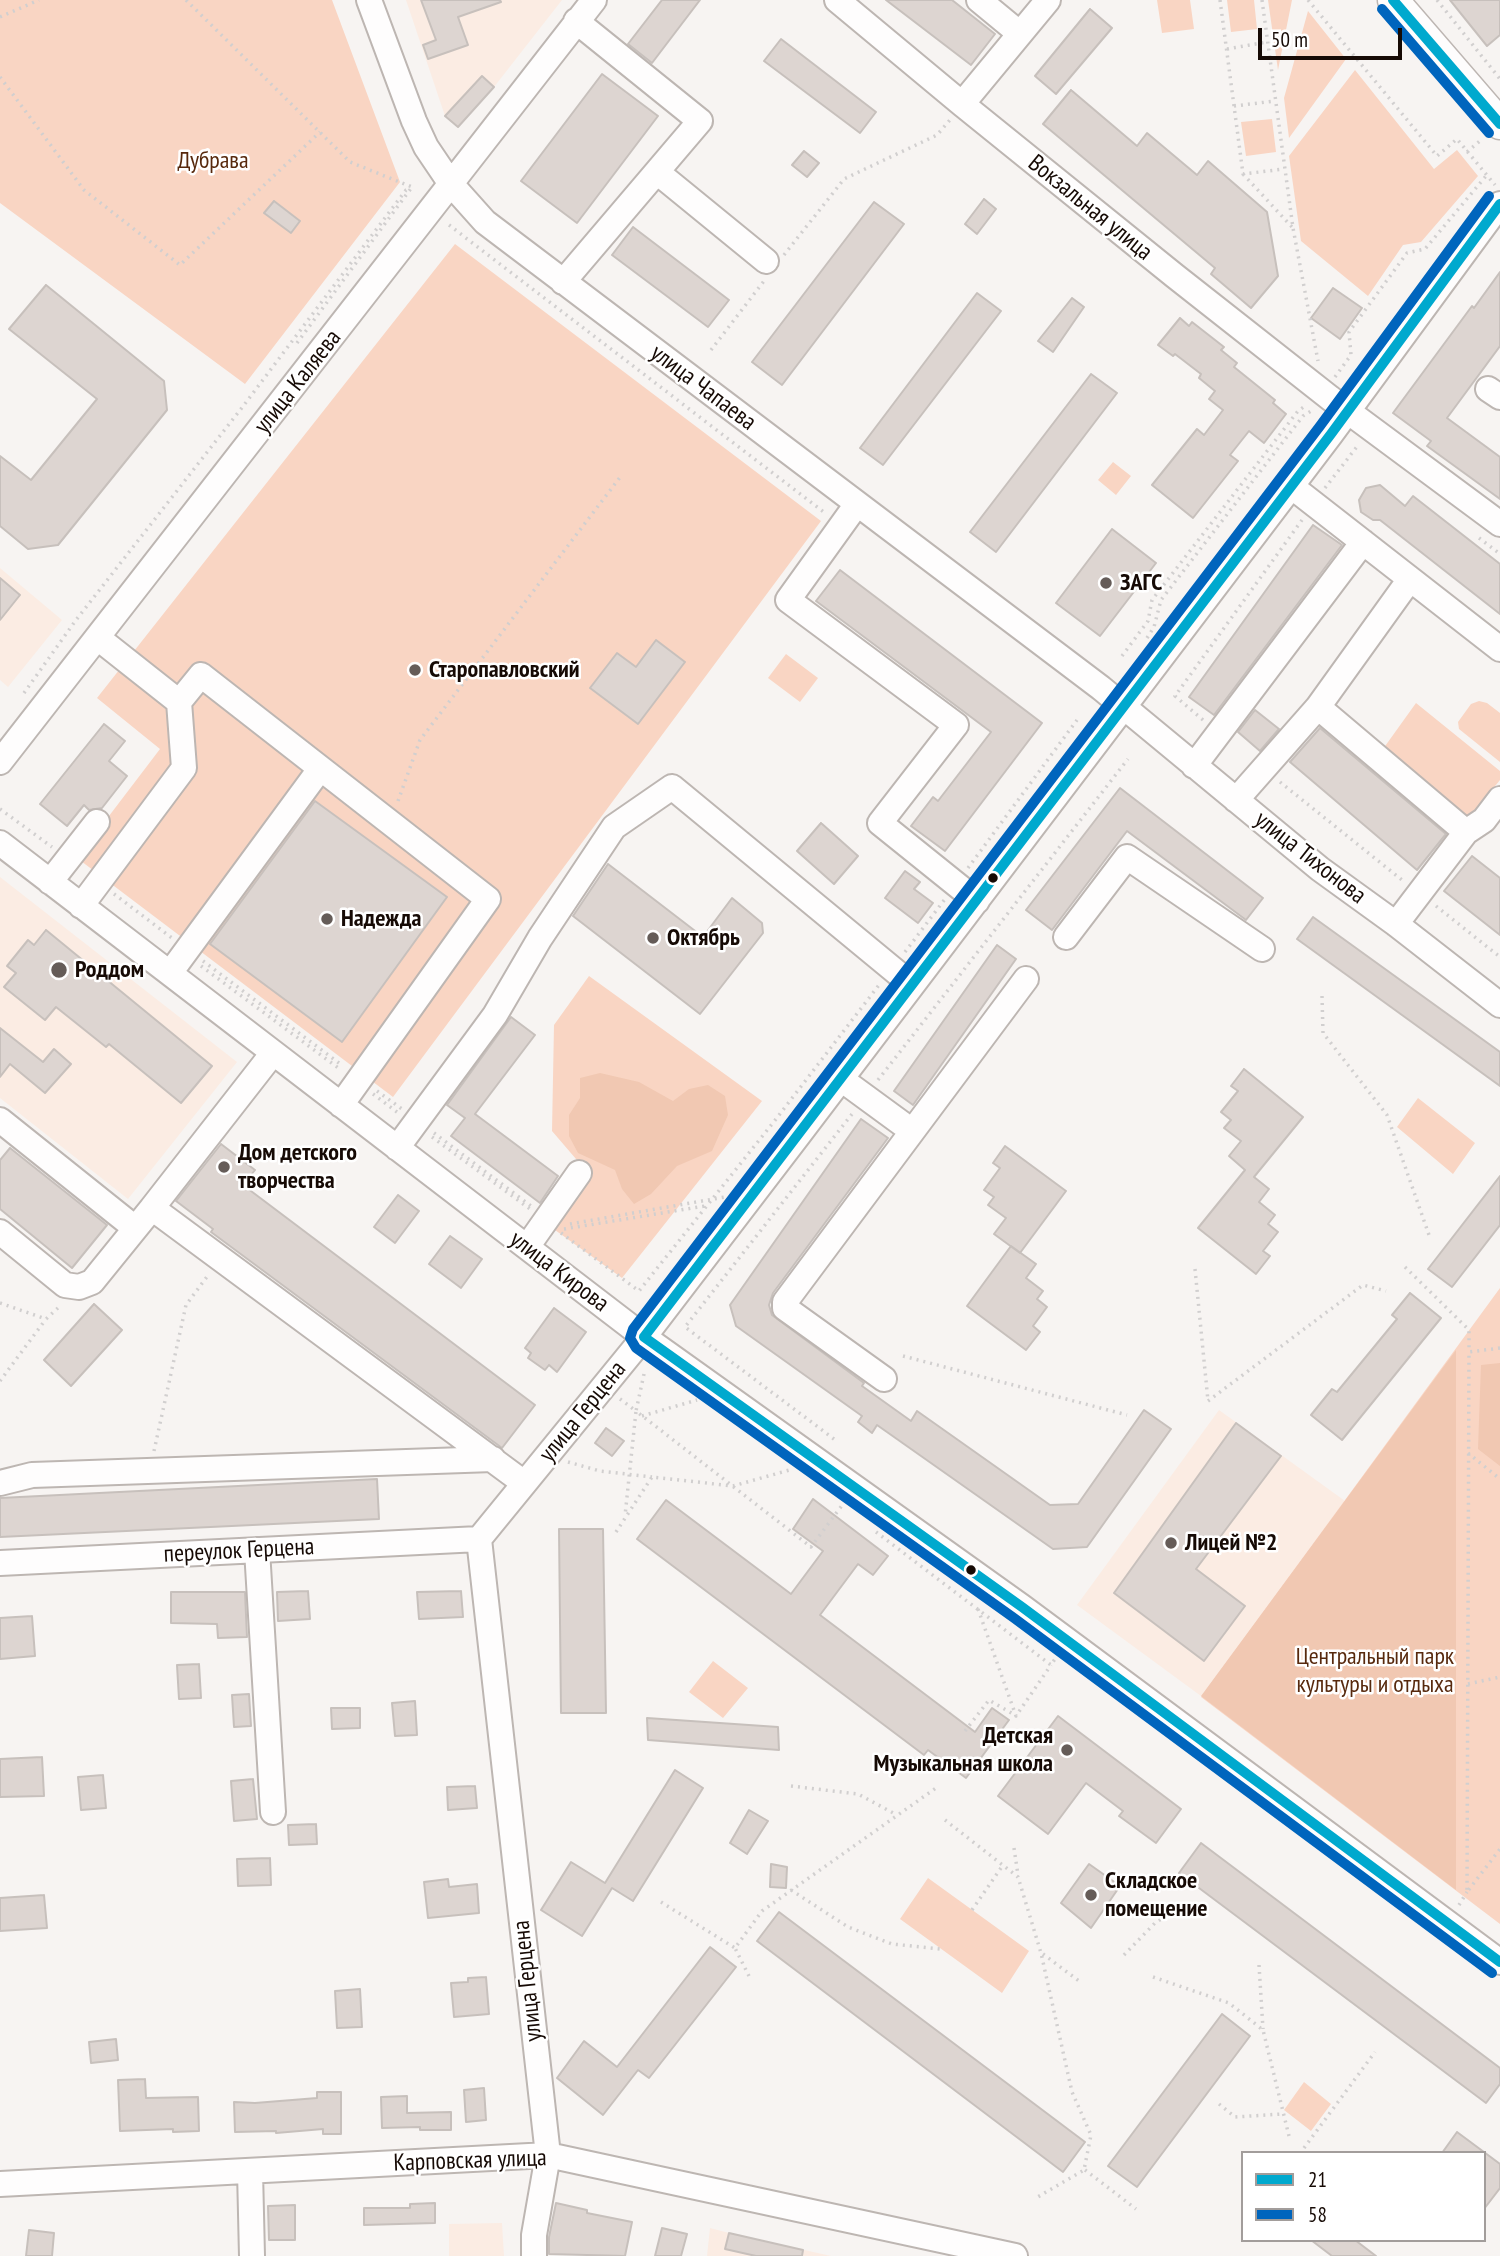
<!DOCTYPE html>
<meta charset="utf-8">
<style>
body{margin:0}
#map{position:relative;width:1500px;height:2256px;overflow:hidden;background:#f7f4f2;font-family:"PT Sans Narrow",sans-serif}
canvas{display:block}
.legend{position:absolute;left:1241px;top:2151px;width:245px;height:91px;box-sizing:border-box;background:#fff;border:2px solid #a29d9b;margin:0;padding:9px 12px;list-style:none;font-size:21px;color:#160a05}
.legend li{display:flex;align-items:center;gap:14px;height:35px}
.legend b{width:35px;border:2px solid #a29d9b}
.scale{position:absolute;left:1258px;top:28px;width:144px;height:32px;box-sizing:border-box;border:4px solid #160a05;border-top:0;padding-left:9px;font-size:21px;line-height:24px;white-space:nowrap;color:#160a05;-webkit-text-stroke:5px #fff;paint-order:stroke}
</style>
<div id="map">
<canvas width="1500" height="2256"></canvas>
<ul class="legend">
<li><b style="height:9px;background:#00a9ce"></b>21</li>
<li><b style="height:9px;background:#0065bd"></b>58</li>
</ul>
<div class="scale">50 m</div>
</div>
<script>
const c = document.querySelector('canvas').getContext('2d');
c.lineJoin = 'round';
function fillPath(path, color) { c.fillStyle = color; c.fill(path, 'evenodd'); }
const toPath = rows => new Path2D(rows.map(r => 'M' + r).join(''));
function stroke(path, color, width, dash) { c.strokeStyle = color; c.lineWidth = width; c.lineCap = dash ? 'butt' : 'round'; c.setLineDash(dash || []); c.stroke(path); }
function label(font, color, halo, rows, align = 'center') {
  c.font = font + ' "PT Sans Narrow",sans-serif'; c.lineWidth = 5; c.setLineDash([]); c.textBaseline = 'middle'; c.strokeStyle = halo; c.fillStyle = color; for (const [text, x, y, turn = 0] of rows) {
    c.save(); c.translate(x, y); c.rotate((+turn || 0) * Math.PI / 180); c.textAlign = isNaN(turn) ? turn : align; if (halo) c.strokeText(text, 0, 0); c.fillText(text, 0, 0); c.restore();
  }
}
fillPath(toPath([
 [406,0,562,0,494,87,458,127,445,116],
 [0,568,62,620,8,687,0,680],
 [0,877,237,1062,128,1199,0,1098],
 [1219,1410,1345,1501,1201,1696,1077,1605],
 [502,2223,504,2256,449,2256,449,2224],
 [710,2228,729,2233,831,2256,707,2256]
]), '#fbece3');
fillPath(toPath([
 [0,0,332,0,400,182,245,384,0,203],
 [1157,0,1190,0,1194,29,1162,33],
 [1227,0,1254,0,1257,29,1231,32],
 [1268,0,1292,0,1278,70],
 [1308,11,1346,59,1289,138,1284,98],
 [1355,70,1434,169,1457,150,1478,176,1421,242,1403,245,1368,296,1301,241,1289,156],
 [1272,119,1276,152,1246,156,1241,122],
 [455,244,821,521,393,1097,77,858,160,749,97,698],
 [1113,462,1131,476,1116,495,1098,480],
 [786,654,818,678,800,702,768,678],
 [1479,701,1487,703,1500,713,1500,762,1459,729,1458,722,1471,704],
 [1416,703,1500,771,1500,780,1469,818,1383,749],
 [589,976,762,1101,622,1278,548,1225,588,1173,552,1131,554,1025],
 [1418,1098,1475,1143,1453,1174,1397,1127],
 [1500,1288,1500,1924,1201,1697],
 [713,1661,748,1688,723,1718,689,1692],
 [928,1878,1029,1951,1002,1993,900,1919],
 [1304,2082,1331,2104,1311,2131,1284,2110]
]), '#f9d5c3');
fillPath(toPath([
 [600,1073,639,1082,673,1101,689,1089,708,1085,725,1096,728,1115,712,1151,677,1166,651,1194,634,1204,622,1189,615,1170,578,1153,569,1136,569,1115,580,1098,580,1078],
 [1456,1350,1456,1890,1201,1696],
 [1500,1363,1500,1466,1478,1449,1481,1365]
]), '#f1c8b2');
const building = toPath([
 [421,0,500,0,501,2,458,17,468,45,428,59,423,45,436,40,421,0],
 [662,0,700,0,652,63,628,44,662,0],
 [886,0,952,0,995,34,971,65,886,0],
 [1450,0,1500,0,1500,35,1487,46,1450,0],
 [1090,9,1112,28,1056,94,1035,76,1090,9],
 [781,39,876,112,860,133,764,61,781,39],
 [602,74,658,116,577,223,521,181,602,74],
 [482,76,494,87,458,127,445,116,482,76],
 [1071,90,1137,146,1147,133,1197,175,1208,161,1267,212,1278,276,1251,308,1211,274,1215,268,1043,124,1071,90],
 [804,151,819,163,807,177,792,165,804,151],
 [984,199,996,209,977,234,965,224,984,199],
 [274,201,300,221,291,233,264,213,274,201],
 [874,202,904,224,782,385,752,362,874,202],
 [633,227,729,300,708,327,612,255,633,227],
 [1500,272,1500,346,1447,418,1500,457,1500,499,1427,446,1431,441,1393,413,1472,306,1474,308,1500,272],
 [46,285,164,381,167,410,58,545,28,549,0,526,0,456,31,480,97,399,9,329,46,285],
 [1333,288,1362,308,1340,339,1311,318,1333,288],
 [977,293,1001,311,883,465,860,448,977,293],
 [1072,298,1084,307,1053,352,1038,341,1072,298],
 [1180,318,1189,326,1192,322,1224,347,1221,350,1237,363,1234,367,1275,400,1273,403,1286,414,1264,443,1249,431,1230,455,1238,461,1193,518,1152,485,1197,429,1204,435,1223,410,1209,399,1215,391,1199,378,1201,374,1175,354,1173,356,1158,345,1180,318],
 [1091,374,1117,393,996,552,970,532,1091,374],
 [1380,485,1405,506,1413,496,1500,564,1500,614,1380,520,1373,520,1361,512,1359,500,1366,488,1380,485],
 [1313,525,1342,545,1214,715,1189,697,1313,525],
 [1112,529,1156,563,1100,636,1056,603,1112,529],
 [840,570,1042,723,945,851,911,826,933,797,938,801,991,732,816,601,840,570],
 [0,578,20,595,0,620,0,578],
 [656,640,685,662,638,724,590,688,617,653,636,667,656,640],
 [1255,710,1279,729,1260,751,1238,732,1255,710],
 [104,724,125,741,109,761,127,776,102,808,89,810,84,805,67,826,40,804,104,724],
 [1320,728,1446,834,1417,870,1290,762,1320,728],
 [1120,788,1263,898,1246,920,1127,831,1052,930,1026,910,1120,788],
 [315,801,447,897,342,1042,210,944,315,801],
 [821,823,858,856,834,884,797,851,821,823],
 [1472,856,1500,878,1500,935,1444,891,1472,856],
 [608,864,703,937,732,898,762,923,763,933,700,1014,573,916,608,864],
 [905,871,920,882,914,889,933,903,918,923,885,898,905,871],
 [1313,917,1500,1052,1500,1086,1297,939,1313,917],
 [46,930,212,1066,181,1103,109,1044,106,1047,56,1007,45,1020,4,987,16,973,7,966,28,940,34,945,46,930],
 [997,945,1016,959,913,1105,894,1091,997,945],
 [511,1017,535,1035,475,1114,558,1176,540,1203,451,1136,465,1118,447,1105,511,1017],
 [0,1028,43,1062,54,1049,71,1064,45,1093,10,1064,0,1077,0,1028],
 [1244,1069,1303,1117,1254,1177,1269,1189,1259,1202,1275,1215,1268,1224,1278,1232,1263,1251,1270,1256,1256,1274,1198,1228,1245,1170,1229,1156,1241,1141,1224,1128,1231,1120,1221,1112,1238,1091,1231,1086,1244,1069],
 [861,1119,888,1138,773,1293,769,1305,772,1315,864,1383,862,1386,911,1421,917,1411,1050,1505,1078,1504,1144,1410,1171,1429,1087,1547,1053,1549,877,1425,872,1433,858,1422,862,1416,736,1326,730,1305,861,1119],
 [221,1144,255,1170,243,1185,535,1405,502,1448,211,1232,213,1229,176,1201,221,1144],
 [1005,1146,1066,1191,1020,1253,994,1234,1006,1218,988,1205,994,1197,984,1190,1000,1168,993,1163,1005,1146],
 [10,1148,107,1225,72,1268,0,1209,0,1160,10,1148],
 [1500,1176,1500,1225,1452,1287,1428,1269,1500,1176],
 [398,1195,419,1211,395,1243,374,1227,398,1195],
 [450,1236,482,1259,461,1288,429,1264,450,1236],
 [1011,1246,1036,1264,1026,1278,1043,1291,1037,1299,1047,1307,1033,1326,1040,1332,1026,1350,967,1306,1011,1246],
 [1410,1293,1441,1318,1342,1440,1311,1415,1332,1389,1337,1392,1397,1319,1392,1315,1410,1293],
 [94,1304,122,1330,71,1386,44,1360,94,1304],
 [554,1308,586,1332,557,1372,549,1365,545,1370,528,1358,531,1353,525,1348,554,1308],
 [1236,1423,1281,1456,1196,1569,1245,1606,1204,1661,1114,1593,1236,1423],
 [606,1428,624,1441,612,1456,595,1443,606,1428],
 [377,1479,379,1519,0,1537,0,1498,377,1479],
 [813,1499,888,1556,873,1575,858,1564,820,1615,975,1732,992,1708,1009,1720,966,1778,928,1750,924,1755,637,1539,666,1500,791,1594,823,1551,793,1529,813,1499],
 [559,1529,603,1529,606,1713,561,1713,559,1529],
 [308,1591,310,1619,278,1621,277,1592,308,1591],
 [461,1591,463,1617,419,1619,417,1592,461,1591],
 [171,1592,245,1592,247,1637,218,1638,217,1624,171,1623,171,1592],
 [32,1616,35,1656,0,1659,0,1618,32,1616],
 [199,1664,201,1698,179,1699,177,1665,199,1664],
 [249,1694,251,1726,234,1727,232,1695,249,1694],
 [415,1701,417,1735,395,1736,392,1703,415,1701],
 [331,1708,360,1708,360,1728,332,1729,331,1708],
 [1058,1716,1181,1809,1156,1843,1119,1816,1123,1811,1086,1783,1048,1834,998,1796,1058,1716],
 [647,1718,778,1727,779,1750,648,1740,647,1718],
 [42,1757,44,1796,0,1797,0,1759,42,1757],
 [675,1770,703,1788,633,1901,612,1888,582,1936,541,1910,571,1862,605,1883,675,1770],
 [103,1775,106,1808,81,1810,78,1777,103,1775],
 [253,1779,257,1819,234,1821,231,1781,253,1779],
 [475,1786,477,1808,448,1810,447,1787,475,1786],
 [749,1810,768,1821,747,1854,730,1843,749,1810],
 [316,1824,317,1844,289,1845,288,1825,316,1824],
 [1201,1843,1500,2068,1500,2084,1486,2103,1179,1873,1201,1843],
 [270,1858,271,1885,238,1886,237,1859,270,1858],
 [771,1864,787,1867,786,1888,770,1887,771,1864],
 [1089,1864,1120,1886,1091,1928,1061,1903,1089,1864],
 [448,1879,449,1887,477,1884,479,1913,428,1918,424,1882,448,1879],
 [44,1895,47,1928,0,1931,0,1898,44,1895],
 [779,1912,1085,2142,1063,2172,757,1941,779,1912],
 [710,1947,736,1967,649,2078,638,2070,603,2115,557,2078,584,2041,617,2067,710,1947],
 [486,1977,489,2014,454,2017,451,1983,468,1982,468,1978,486,1977],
 [360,1989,362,2027,337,2028,335,1991,360,1989],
 [1222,2014,1250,2036,1137,2187,1108,2166,1222,2014],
 [116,2039,118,2060,91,2063,89,2042,116,2039],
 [145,2079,146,2098,198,2097,199,2131,173,2132,173,2129,120,2131,118,2080,145,2079],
 [484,2088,486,2120,466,2122,464,2090,484,2088],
 [317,2092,341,2092,341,2134,323,2134,323,2129,276,2133,276,2131,235,2132,234,2102,255,2103,317,2098,317,2092],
 [407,2096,407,2113,451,2112,451,2130,420,2130,420,2127,382,2128,381,2097,407,2096],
 [1457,2132,1500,2164,1500,2188,1484,2209,1484,2153,1442,2153,1457,2132],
 [435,2203,435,2223,364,2225,364,2208,410,2208,410,2204,435,2203],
 [556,2203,587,2210,587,2213,632,2222,625,2256,549,2254,549,2237,556,2203],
 [295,2205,295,2240,269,2240,268,2206,295,2205],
 [662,2228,687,2234,681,2256,655,2256,662,2228],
 [29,2230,54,2233,52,2256,26,2256,29,2230],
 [729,2233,803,2250,802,2256,756,2256,725,2249,729,2233],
 [1311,2240,1355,2240,1376,2256,1332,2256,1311,2240]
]);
fillPath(building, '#ddd5d1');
stroke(building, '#c7c0bc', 2);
const minor = toPath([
 [369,0,414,121,426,147,451,184,485,222,1101,688,1320,869,1396,924,1500,1005],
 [837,0,962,104,1175,276,1330,398,1500,524],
 [979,0,1019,33],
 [962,104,1048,0],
 [657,172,766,261],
 [563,282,700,121,576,21],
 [1488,389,1500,397],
 [1291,486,1500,649],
 [857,504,788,600,956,725,880,823,977,901],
 [98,638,179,702],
 [1318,707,1410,579],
 [0,762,594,0],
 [1194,766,1363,542],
 [1236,800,1318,707,1466,832,1396,924],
 [1466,832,1484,820,1500,799],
 [0,843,644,1337,1022,1607,1500,1962],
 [50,882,97,822],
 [81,906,184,768,179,702,201,675,488,899,341,1105],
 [1066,937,1127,857,1262,949],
 [170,973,320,769],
 [273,1053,152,1208,524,1483],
 [841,1079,912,1131],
 [0,1120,135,1228],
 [397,1148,495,1015,540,938,614,827,672,787,912,985],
 [0,1232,65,1285,79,1287,92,1282,152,1208],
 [527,1247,579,1173],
 [884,1379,785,1308,785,1302,1026,979],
 [0,1483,32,1475,493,1459],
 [257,1550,273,1812],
 [0,1563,479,1539],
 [250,2171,252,2256],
 [0,2184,548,2155,1015,2256],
 [534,2256,534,2235,548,2155,479,1539,644,1337,797,1137,1331,434,1500,204]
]);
const major = toPath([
 [1393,0,1500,124]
]);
stroke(minor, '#bdb6b2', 28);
stroke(major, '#bdb6b2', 33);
stroke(toPath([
 [186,0,350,162,412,187],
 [1220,0,1243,174,1284,169],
 [1262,0,1293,228,1318,361],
 [1308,0,1437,156,1457,139,1495,185],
 [1437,0,1500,79],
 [0,17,39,0],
 [1227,49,1267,42],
 [0,77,84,190,180,265,320,132],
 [1234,106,1275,101],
 [1467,152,1481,140],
 [1243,174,1292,227],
 [449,225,825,513],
 [784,255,844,179,937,135,950,120],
 [297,343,412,187],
 [711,350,764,281],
 [1335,377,1351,355,1349,332,1407,253,1425,249,1486,176],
 [1325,488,1359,444],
 [1479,538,1500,554],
 [1147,638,1154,627,1161,600,1303,416,1311,411],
 [1122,656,1148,621,1152,600,1298,411,1305,406],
 [24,693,76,620,244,405,406,190,410,188],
 [1203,720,1175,696,1302,520],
 [1280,782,1402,880],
 [398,801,420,740,621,476],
 [0,809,52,847],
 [968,868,1077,720],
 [114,894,172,938],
 [1436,906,1500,957],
 [905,952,945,899],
 [203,961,343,1066],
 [201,966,341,1070],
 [1322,996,1323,1033,1387,1115,1429,1235],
 [878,1080,1128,759],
 [377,1091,402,1109],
 [373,1094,397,1112],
 [434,1133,531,1206],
 [432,1137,530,1209],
 [570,1224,725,1197],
 [564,1229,705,1206],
 [561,1233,639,1291,776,1119,879,985],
 [1405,1267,1469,1330,1469,1352],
 [1195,1269,1208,1401],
 [0,1303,46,1319,60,1306],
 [1500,1348,1469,1352,1467,1892,1500,1849],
 [903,1356,1127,1415],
 [644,1374,636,1411,811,1547,843,1504],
 [0,1381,46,1319],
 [620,1399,636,1411,625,1516],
 [1208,1401,1363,1285,1386,1291],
 [642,1416,697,1400],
 [834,1439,685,1327,852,1114],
 [154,1451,186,1305,209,1274],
 [1468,1453,1500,1479],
 [568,1462,600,1471,652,1477],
 [616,1532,652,1477,733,1486,793,1469],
 [876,1532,1051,1665,1055,1659],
 [978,1609,1016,1716,1051,1665],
 [1468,1684,1500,1677],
 [965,1731,989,1700,1015,1715],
 [791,1786,858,1794,897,1815],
 [945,1820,1018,1877,1041,1953,1072,2092,1091,2135,1084,2170,1036,2198],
 [1014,1848,1018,1875],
 [791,1890,848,1927,892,1944,940,1949],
 [661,1902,735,1948],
 [1459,1905,1467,1892],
 [972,1910,1003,1865],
 [1043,1954,1079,1981],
 [1124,1955,1155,1923,1182,1906],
 [1259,1965,1263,2029],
 [749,1976,735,1948,762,1911,936,1788],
 [1153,1977,1229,2003,1263,2030,1289,2136],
 [1219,2104,1235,2117,1282,2114],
 [1304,2148,1375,2052],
 [1085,2170,1136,2209]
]), '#d1cfcf', 3.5, [2, 5]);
stroke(minor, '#fefdfd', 24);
stroke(major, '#fefdfd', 30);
stroke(toPath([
 [1393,0,1500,124],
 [644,1337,1331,434,1500,204],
 [644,1337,1022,1607,1500,1962]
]), '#00a9ce', 10);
stroke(toPath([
 [1382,9,1489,133],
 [1489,196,1320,426,633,1329,630,1338,636,1348,1014,1618,1492,1973]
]), '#0065bd', 10);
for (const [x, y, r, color] of [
 [1106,583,7,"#655c58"],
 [415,670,7,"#655c58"],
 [993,878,6,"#160a05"],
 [327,919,7,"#655c58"],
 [653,938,7,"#655c58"],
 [59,970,9,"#655c58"],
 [224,1167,7,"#655c58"],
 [1171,1543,7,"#655c58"],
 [971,1570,6,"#160a05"],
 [1067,1750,7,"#655c58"],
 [1091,1895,7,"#655c58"]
]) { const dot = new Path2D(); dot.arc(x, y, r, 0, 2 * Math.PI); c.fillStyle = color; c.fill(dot); stroke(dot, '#fff', 2.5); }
label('24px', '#57290d', '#fff', [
 ["Дубрава",213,161],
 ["Центральный парк",1375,1657],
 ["культуры и отдыха",1375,1685]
]);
label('24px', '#160a05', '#fff', [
 ["Вокзальная улица",1090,208,39],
 ["улица Каляева",298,382,-52],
 ["улица Чапаева",703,388,37],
 ["улица Тихонова",1310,858,38],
 ["улица Кирова",559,1272,37],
 ["улица Герцена",583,1412,-51],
 ["переулок Герцена",239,1551,-3],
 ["улица Герцена",528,1981,-96],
 ["Карповская улица",470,2161,-2]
]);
label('bold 24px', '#160a05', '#fff', [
 ["ЗАГС",1120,583],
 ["Старопавловский",429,670],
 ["Надежда",341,919],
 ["Октябрь",667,938],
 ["Роддом",75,970],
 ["Дом детского",238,1153],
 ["творчества",238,1181],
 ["Лицей №2",1185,1543],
 ["Детская",1053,1736,"right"],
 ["Музыкальная школа",1053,1764,"right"],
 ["Складское",1105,1881],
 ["помещение",1105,1909]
], 'left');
</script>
